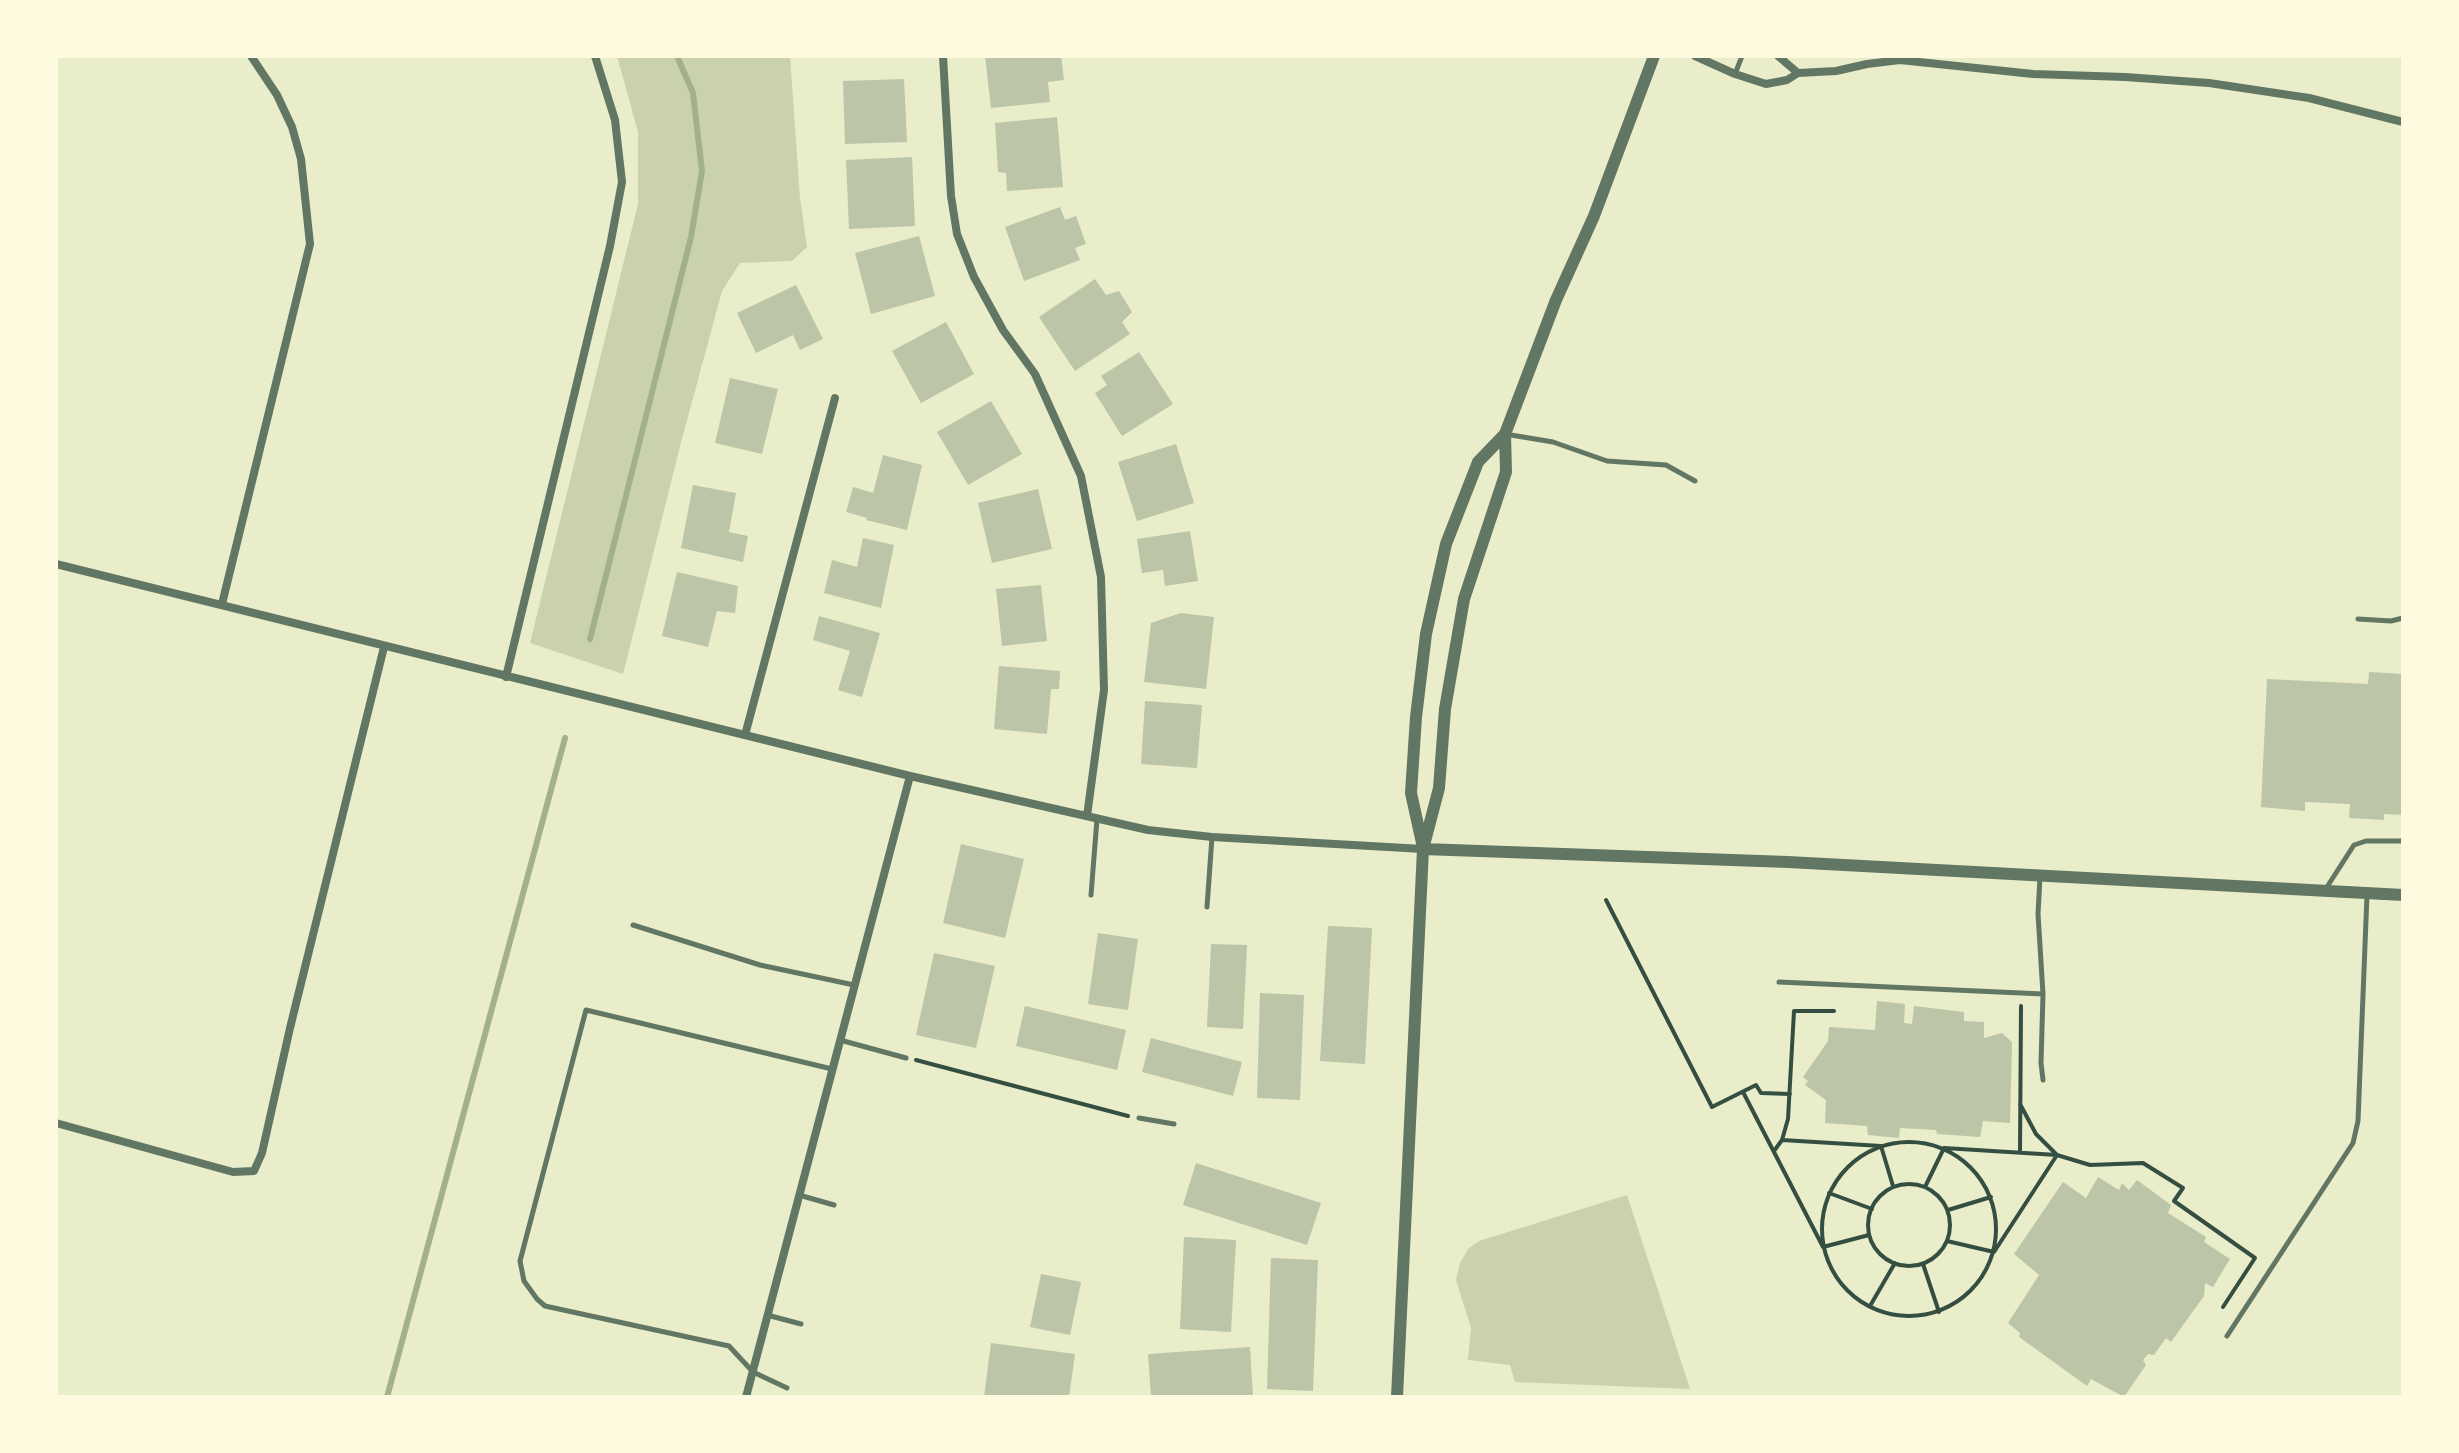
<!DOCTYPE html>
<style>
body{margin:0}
#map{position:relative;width:2459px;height:1453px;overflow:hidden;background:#e9edc9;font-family:Lora,serif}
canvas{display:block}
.frame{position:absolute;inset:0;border:58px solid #fefae0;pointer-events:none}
</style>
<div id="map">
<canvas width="2459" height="1453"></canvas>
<div class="frame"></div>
</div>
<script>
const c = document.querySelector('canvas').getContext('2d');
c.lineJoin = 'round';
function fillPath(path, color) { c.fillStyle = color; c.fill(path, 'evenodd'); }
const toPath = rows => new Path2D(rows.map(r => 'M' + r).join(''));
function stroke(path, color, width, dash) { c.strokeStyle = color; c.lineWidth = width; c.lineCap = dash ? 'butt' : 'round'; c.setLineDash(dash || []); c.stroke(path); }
fillPath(toPath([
 [617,56,790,56,800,198,807,247,792,261,740,263,722,291,679,450,623,674,530,643,638,204,638,132],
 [1627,1195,1690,1389,1515,1382,1510,1365,1468,1360,1471,1328,1456,1280,1460,1263,1468,1249,1479,1241]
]), '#cad2ad');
stroke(toPath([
 [590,639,691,237,702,171,693,93,677,56],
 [387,1397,565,738]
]), '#a3b18a', 6);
fillPath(toPath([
 [985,56,1061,56,1064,80,1048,82,1050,102,991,108],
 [904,79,907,142,845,144,843,81],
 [1057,117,1063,187,1007,191,1006,173,998,172,995,123],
 [912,157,915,226,849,229,846,160],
 [1060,207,1065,220,1076,216,1086,244,1075,248,1080,260,1024,281,1005,227],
 [919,236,935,296,871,314,855,253],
 [1095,279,1106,295,1119,291,1132,312,1122,322,1130,334,1075,371,1039,317],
 [796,285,823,339,800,350,793,335,756,353,737,313],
 [946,322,974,374,921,403,892,351],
 [1139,352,1173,404,1122,436,1095,393,1107,385,1101,376],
 [730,378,778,389,762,454,715,443],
 [991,401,1022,454,968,485,937,432],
 [1176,444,1194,503,1137,521,1118,462],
 [883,455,922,465,907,530,866,520,867,518,846,512,853,487,873,493],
 [693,485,736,493,729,532,748,536,743,562,681,548],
 [1038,489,1052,549,992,563,978,503],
 [1190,531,1198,581,1165,586,1163,570,1142,573,1137,539],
 [863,538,894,545,881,608,824,593,832,560,857,567],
 [677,572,738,586,735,613,717,611,708,647,662,636],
 [1041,585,1047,641,1002,646,996,589],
 [1181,613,1214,617,1206,689,1144,682,1151,623],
 [819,616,880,633,862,697,838,690,850,651,813,640],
 [999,666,1060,671,1059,689,1051,689,1047,734,994,729],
 [2369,672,2403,674,2403,815,2384,814,2384,820,2349,818,2350,804,2305,802,2305,811,2261,807,2267,679,2368,684],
 [1145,701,1202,705,1197,768,1141,764],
 [961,844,1024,859,1005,938,943,923],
 [1328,926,1372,928,1365,1064,1320,1061],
 [1098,933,1138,939,1128,1010,1088,1004],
 [1211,944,1247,945,1243,1029,1207,1027],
 [934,953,995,966,976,1048,916,1035],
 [1260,993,1304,995,1300,1100,1257,1098],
 [1877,1001,1905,1004,1904,1023,1912,1024,1914,1006,1964,1012,1964,1021,1984,1022,1984,1038,2002,1033,2012,1042,2010,1123,1983,1121,1980,1137,1937,1134,1936,1130,1900,1128,1899,1138,1868,1135,1867,1126,1825,1123,1826,1100,1805,1085,1808,1081,1803,1077,1828,1041,1829,1027,1875,1030],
 [1025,1006,1126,1030,1117,1070,1016,1046],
 [1151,1038,1242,1062,1233,1096,1142,1072],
 [1196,1163,1321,1203,1307,1245,1183,1205],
 [2098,1177,2119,1190,2122,1183,2129,1190,2137,1180,2171,1205,2168,1213,2206,1237,2204,1242,2230,1259,2213,1287,2205,1283,2204,1296,2171,1342,2166,1338,2154,1355,2148,1354,2143,1360,2146,1365,2124,1397,2091,1379,2087,1386,2019,1337,2020,1333,2008,1323,2039,1275,2014,1254,2063,1182,2086,1198],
 [1184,1237,1236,1240,1231,1332,1180,1329],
 [1271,1258,1318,1260,1313,1391,1267,1389],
 [1041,1274,1081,1282,1070,1335,1030,1327],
 [991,1343,1075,1354,1069,1397,984,1397],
 [1250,1347,1253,1397,1151,1397,1148,1354]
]), '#bcc5a7');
stroke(toPath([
 [1606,900,1712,1107,1756,1085,1761,1093,1790,1094],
 [916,1060,1128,1116],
 [1743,1092,1823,1247,1869,1235],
 [2020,1104,2036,1134,2057,1155,2090,1165,2143,1163,2183,1188,2174,1201,2255,1258,2223,1307],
 [1782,1140,1881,1146,1893,1186],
 '1822 1229a87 87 0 1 1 174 0a87 87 0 1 1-174 0Z',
 [1774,1151,1782,1140,1788,1119,1794,1011,1834,1011],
 [2020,1152,2021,1006],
 '1868 1225a41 41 0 1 1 82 0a41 41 0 1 1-82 0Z',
 [1925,1187,1944,1148,2057,1155,1994,1252,1947,1241],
 [1829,1193,1872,1209],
 [1948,1210,1991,1197],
 [1923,1264,1939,1312],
 [1870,1306,1895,1263]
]), '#344e41', 4);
stroke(toPath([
 [1735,74,1742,56],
 [1505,434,1553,442,1607,461,1666,465,1695,481],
 [2358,619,2391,621,2403,618],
 [2040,877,2038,914,2043,994,2041,1063,2043,1080],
 [2325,890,2354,845,2366,841,2403,841],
 [1091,895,1097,819],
 [1207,907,1212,837],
 [633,925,760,965,854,985],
 [1779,982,2043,994],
 [840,1040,906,1058],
 [1139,1118,1174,1124],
 [799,1195,834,1205],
 [767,1315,801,1324],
 [2227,1336,2353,1143,2358,1121,2367,895],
 [787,1388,753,1372,729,1346,545,1306,537,1299,524,1281,520,1261,586,1010,832,1069]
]), '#617663', 5);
stroke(toPath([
 [943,56,951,196,957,234,974,277,1003,330,1035,374,1081,476,1101,577,1104,690,1087,816],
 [1695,56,1735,74,1766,84,1787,80,1798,73,1836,71,1867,64,1900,60,2033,74,2125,77,2209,83,2309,98,2403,122],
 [1778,56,1798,73],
 [56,564,910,776,1148,830,1212,837,1423,849],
 [222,604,310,244,301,159,292,127,277,95,251,56],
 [506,677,610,246,622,182,615,120,595,56],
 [745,735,835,398],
 [56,1123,233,1172,254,1171,262,1153,290,1028,384,647],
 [746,1397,910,776]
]), '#617663', 8);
stroke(toPath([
 [1422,843,1411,793,1416,717,1426,634,1446,544,1478,462,1505,434,1556,300,1594,216,1654,56],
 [1423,849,1788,862,2403,895],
 [1397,1397,1423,849,1439,788,1445,709,1464,599,1506,472,1505,434]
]), '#617663', 12);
</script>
